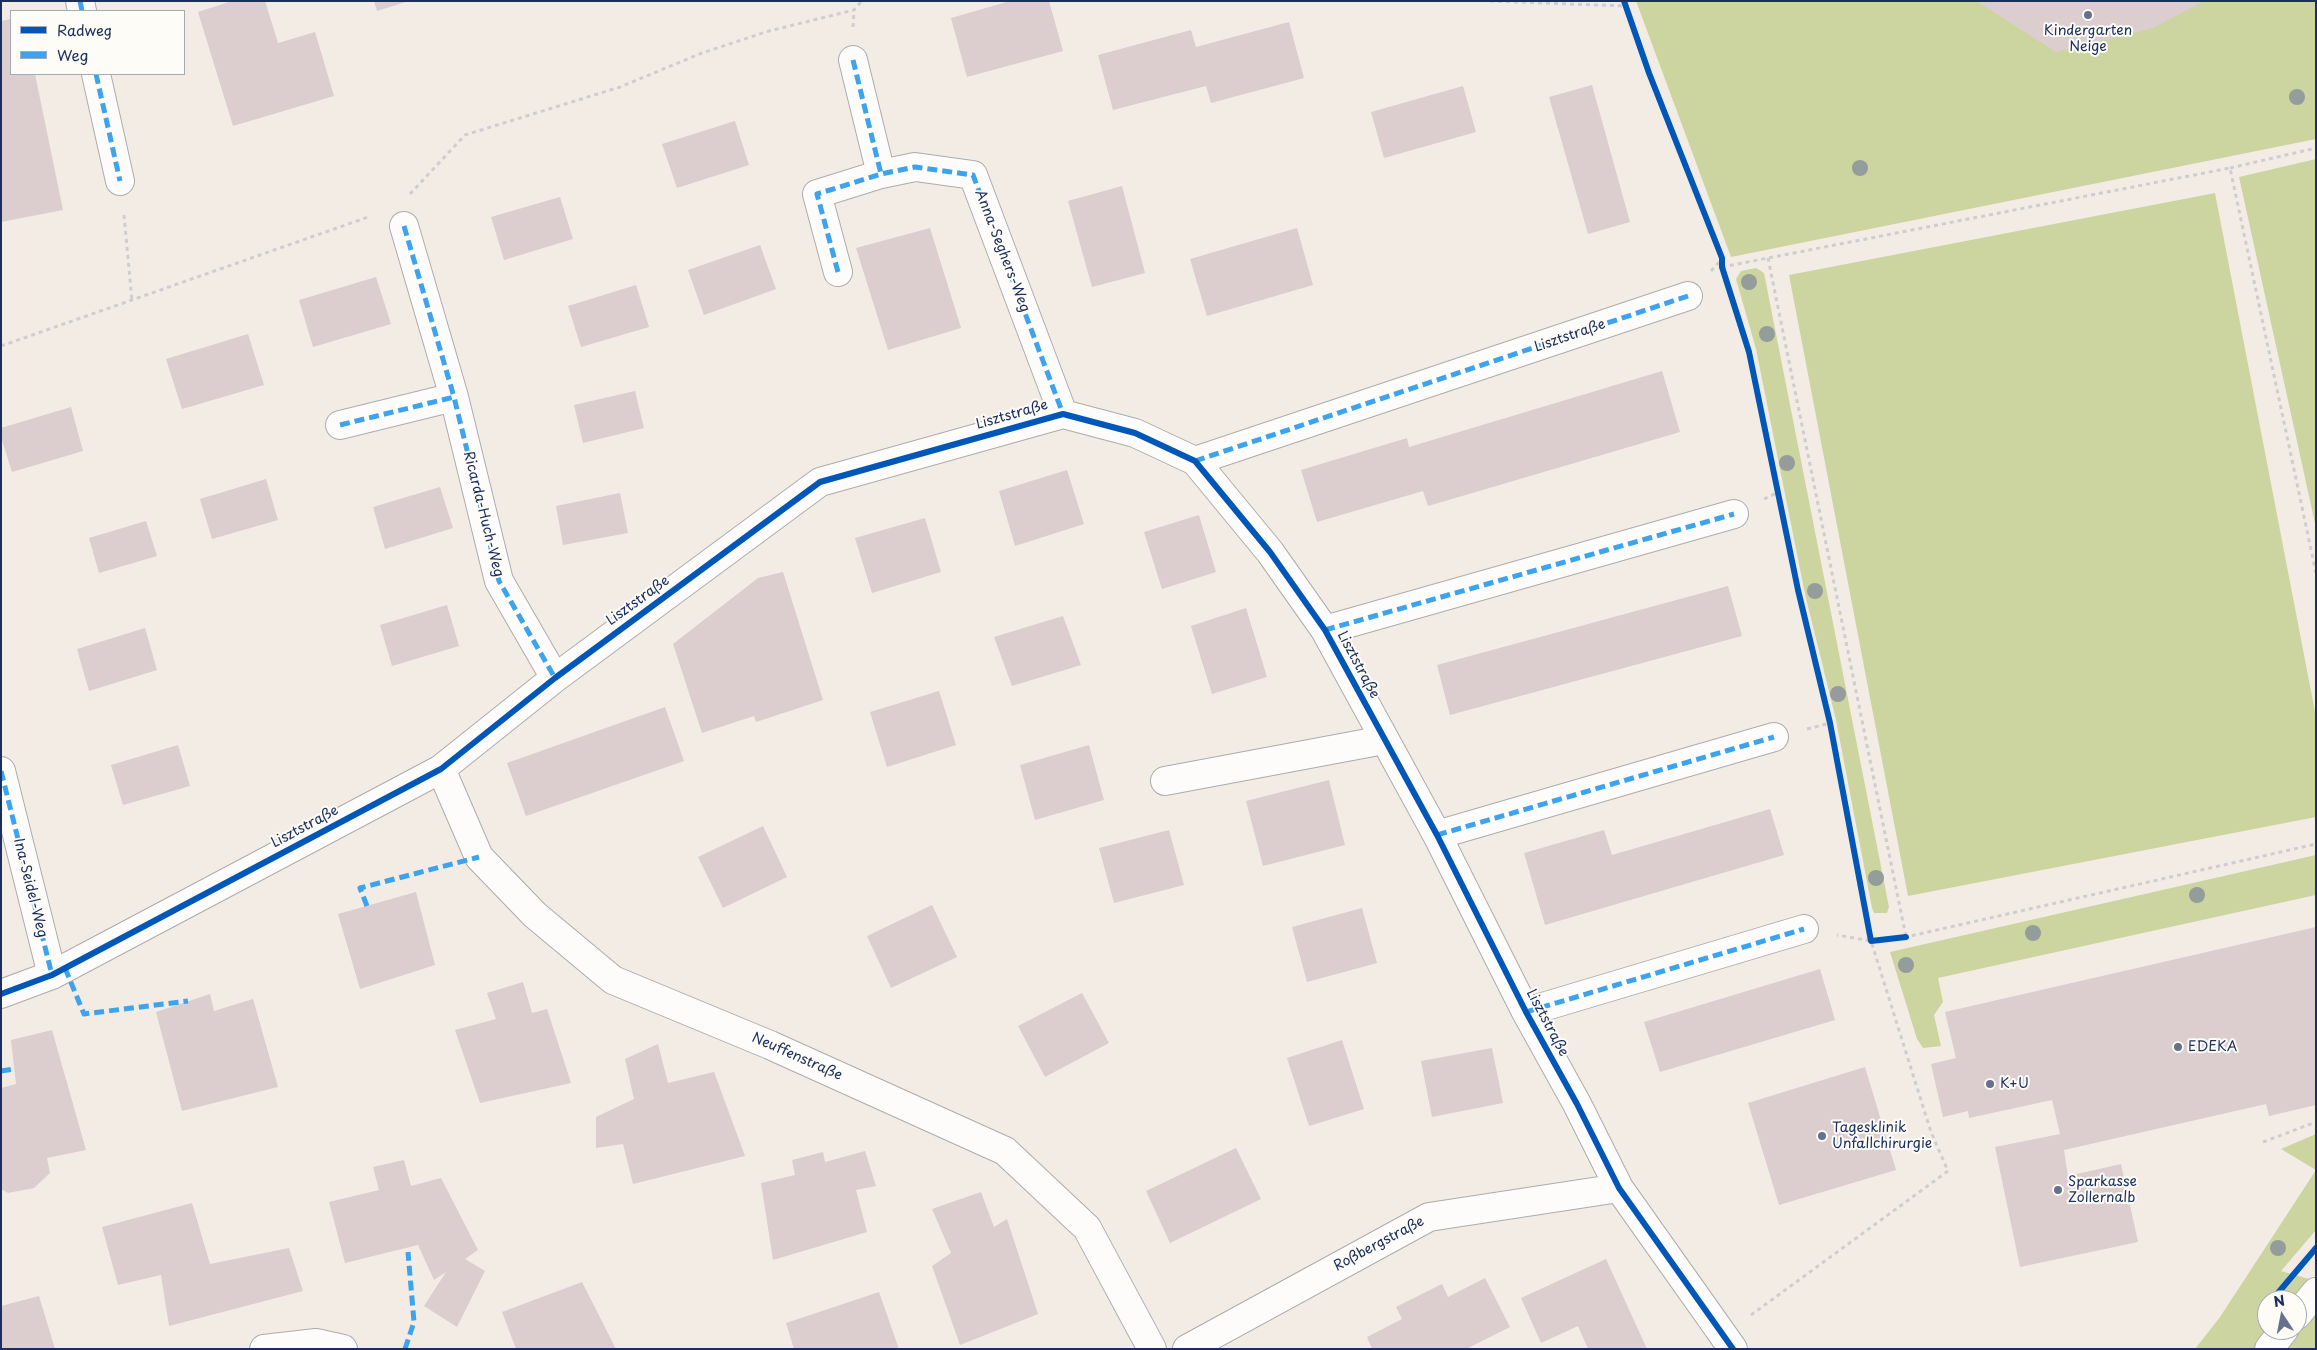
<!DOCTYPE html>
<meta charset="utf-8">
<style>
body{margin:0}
#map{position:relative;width:2317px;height:1350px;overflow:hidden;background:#f3ece4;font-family:"Playpen Sans",sans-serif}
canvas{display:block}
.frame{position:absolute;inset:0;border:2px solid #1b2f5e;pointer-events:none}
.legend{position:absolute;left:10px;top:10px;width:175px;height:65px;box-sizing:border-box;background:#fdfcf7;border:1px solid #a3aaba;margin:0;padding:6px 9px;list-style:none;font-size:15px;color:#1b2f5e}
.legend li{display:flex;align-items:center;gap:10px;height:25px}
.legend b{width:25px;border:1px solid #a3aaba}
.north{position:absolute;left:2257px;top:1290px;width:50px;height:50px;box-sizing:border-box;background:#fdfcf7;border:1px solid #a3aaba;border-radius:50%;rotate:349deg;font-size:14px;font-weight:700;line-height:20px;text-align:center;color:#1b2f5e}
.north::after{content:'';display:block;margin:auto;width:18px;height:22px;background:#67718d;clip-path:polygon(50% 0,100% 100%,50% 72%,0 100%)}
</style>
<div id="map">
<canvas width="2317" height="1350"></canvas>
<div class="frame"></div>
<ul class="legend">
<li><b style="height:6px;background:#0057b8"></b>Radweg</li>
<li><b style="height:6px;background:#3da3ed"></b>Weg</li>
</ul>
<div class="north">N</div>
</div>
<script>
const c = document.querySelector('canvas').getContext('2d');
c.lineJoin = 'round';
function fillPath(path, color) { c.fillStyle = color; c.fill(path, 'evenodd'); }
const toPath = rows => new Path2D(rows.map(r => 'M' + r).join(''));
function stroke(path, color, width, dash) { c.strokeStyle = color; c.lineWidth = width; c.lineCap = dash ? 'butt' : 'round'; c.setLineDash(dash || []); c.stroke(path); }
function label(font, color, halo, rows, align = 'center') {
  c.font = font + ' "Playpen Sans",sans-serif'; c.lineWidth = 4; c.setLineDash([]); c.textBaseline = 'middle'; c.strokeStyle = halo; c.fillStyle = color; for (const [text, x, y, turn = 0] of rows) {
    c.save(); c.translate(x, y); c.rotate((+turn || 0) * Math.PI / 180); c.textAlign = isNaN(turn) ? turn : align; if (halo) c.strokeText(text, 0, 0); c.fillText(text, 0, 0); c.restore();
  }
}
fillPath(toPath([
 [1636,1,2316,1,2316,139,1731,257],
 [2316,159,2316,528,2239,177],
 [2215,193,2316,717,2316,817,1908,896,1789,275],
 [1756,268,1764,273,1889,907,1887,913,1874,913,1872,908,1836,720,1805,594,1756,349,1736,279,1741,271],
 [2316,855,2316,895,1938,978,1943,1002,1934,1015,1941,1046,1923,1048,1917,1039,1890,952],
 [2316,1134,2316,1230,2281,1271,2316,1281,2316,1349,2195,1349,2220,1317,2316,1170,2281,1149],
 [2267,1300,2297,1300,2297,1330,2267,1330]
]), '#ccd5a0');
fillPath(toPath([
 [232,1,265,1,278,43,315,32,334,96,233,126,198,12],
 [374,1,406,1,406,2,377,11],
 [1010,1,1049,1,1063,51,967,77,951,18],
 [1976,1,2204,1,2153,28,2056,52],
 [11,19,11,74,35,74,63,210,1,222,1,21],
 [1289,22,1304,78,1211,103,1206,86,1113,110,1098,55,1191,30,1196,47],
 [1592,85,1630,222,1588,234,1549,97],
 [1463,86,1476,132,1384,158,1371,112],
 [735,121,749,165,677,188,662,144],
 [1122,186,1145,273,1092,287,1068,201],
 [560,197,573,239,504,260,491,217],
 [930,228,961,328,888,350,856,248],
 [1297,228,1313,285,1207,316,1190,259],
 [760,245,776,289,704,315,688,270],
 [376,277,391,324,313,347,299,300],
 [636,285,649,327,581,347,568,306],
 [248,334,264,385,182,409,166,359],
 [1662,371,1680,432,1428,506,1423,491,1317,522,1301,470,1407,438,1409,447],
 [635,391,644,428,583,443,574,405],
 [71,407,83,451,12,472,1,437,1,428],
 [1067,470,1084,524,1015,546,999,491],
 [266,479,278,520,212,539,200,499],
 [440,487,453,528,385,549,373,507],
 [620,493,628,533,563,545,556,506],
 [1199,515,1216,572,1162,589,1144,532],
 [925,518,941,572,872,593,855,538],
 [146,521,157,556,99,573,89,538],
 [783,572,823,700,756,722,754,716,702,733,673,644,758,578],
 [1728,586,1742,636,1450,715,1437,665],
 [447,605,459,646,392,666,380,625],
 [1246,608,1267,677,1212,694,1191,626],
 [1063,616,1081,665,1012,686,994,637],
 [145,628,157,670,89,691,77,649],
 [939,691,956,745,887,767,870,712],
 [665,707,684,761,526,816,507,763],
 [178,745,190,786,123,805,111,765],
 [1089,745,1104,800,1035,820,1020,765],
 [1329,780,1345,845,1263,866,1246,801],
 [1770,809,1784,855,1545,925,1524,853,1604,830,1612,855],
 [763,826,787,877,723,908,698,857],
 [1169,830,1184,885,1114,903,1099,848],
 [416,892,435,965,360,989,338,914],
 [932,905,957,957,891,988,867,936],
 [1362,908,1377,963,1307,982,1292,927],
 [2316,927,2316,1105,2269,1116,2266,1104,2064,1150,2068,1176,2121,1164,2138,1242,2020,1267,1995,1147,2060,1134,2052,1100,1969,1118,1968,1111,1943,1117,1931,1064,1956,1058,1945,1012],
 [1820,969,1835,1020,1660,1072,1644,1022],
 [523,982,532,1013,547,1009,571,1083,480,1103,455,1030,496,1019,487,993],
 [1082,993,1109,1043,1045,1077,1018,1026],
 [210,994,214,1011,253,999,278,1087,182,1111,156,1012],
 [52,1030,86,1150,47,1158,50,1173,34,1188,8,1193,1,1189,1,1088,16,1084,11,1040],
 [1342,1040,1364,1109,1309,1126,1287,1058],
 [658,1044,668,1083,714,1072,745,1156,633,1184,623,1144,596,1148,596,1117,634,1099,625,1059],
 [1492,1048,1503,1103,1432,1117,1421,1061],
 [1865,1067,1896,1170,1779,1205,1748,1103],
 [1236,1148,1261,1199,1170,1243,1146,1191],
 [865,1151,876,1186,856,1190,867,1232,773,1260,761,1183,795,1175,792,1160,823,1152,825,1162],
 [404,1160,411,1186,441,1178,478,1250,465,1259,485,1271,457,1327,424,1306,446,1272,434,1280,418,1245,345,1263,329,1202,379,1190,373,1167],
 [981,1192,994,1227,1007,1219,1038,1314,960,1345,932,1266,951,1253,932,1209],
 [192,1203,210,1264,289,1248,303,1291,169,1326,161,1275,118,1285,102,1227],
 [1606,1259,1647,1349,1588,1349,1578,1326,1541,1343,1521,1298],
 [1485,1278,1510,1327,1466,1349,1372,1349,1367,1337,1402,1319,1396,1307,1442,1284,1448,1297],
 [582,1282,616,1349,516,1349,502,1312],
 [879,1292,899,1349,794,1349,786,1323],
 [39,1296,55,1349,1,1349,1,1306]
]), '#dccdce');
const minor = toPath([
 [80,1,82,11],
 [853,60,881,174],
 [96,74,120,181],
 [404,226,454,397],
 [838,272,817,194,881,174,915,167,973,175,1063,414],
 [340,425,454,397,499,581,555,678],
 [1195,461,1688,296],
 [1325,630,1734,514],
 [441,769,479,857,535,915,613,980,770,1045,1005,1151,1087,1228,1152,1349],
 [1,771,52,975],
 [1165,781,1384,740],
 [1437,835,1774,737],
 [1,994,52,975,441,769,555,678,820,482,1063,414,1135,433,1195,461,1270,552,1325,630,1437,835,1526,1012,1577,1104,1619,1188,1733,1349],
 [1526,1012,1804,929],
 [2297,1315,2316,1292],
 [264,1349,316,1343,343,1349],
 [1187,1349,1429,1217,1619,1188],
 [2269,1349,2284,1330]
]);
stroke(minor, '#adacad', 30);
stroke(toPath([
 [1490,1,1624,6],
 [1624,1,1649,73,1722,258,1722,267,1749,352,1798,590,1830,723,1871,941,1906,937,2316,844],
 [853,27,854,10],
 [2230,168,2316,148],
 [410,194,465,135,620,87,702,53,769,31,854,10,862,1],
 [124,215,132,301],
 [1768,258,1906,937],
 [1722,267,2230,168,2316,573],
 [1711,271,1722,259],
 [1,346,371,216],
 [1764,499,1779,492],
 [1807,729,1830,723],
 [2263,1142,2316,1122],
 [1751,1315,1948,1171,1931,1132,1871,941,1837,935]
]), '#ceced0', 3, [4, 4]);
stroke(minor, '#fdfcfb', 28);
stroke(toPath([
 [80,1,82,11],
 [853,60,881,174],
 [96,74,120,181],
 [404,226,454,397],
 [838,272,817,194,881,174,915,167,973,175,1063,414],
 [340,425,454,397,499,581,555,678],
 [1195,461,1688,296],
 [1325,630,1734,514],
 [1,771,52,975],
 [1437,835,1774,737],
 [367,906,360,888,479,857],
 [65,968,84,1014,188,1001],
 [1526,1012,1804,929],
 [1,1071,14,1069],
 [341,1349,341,1348],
 [405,1349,414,1322,408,1252]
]), '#3da3ed', 5, [10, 5]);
stroke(toPath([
 [1624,1,1649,73,1722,258,1722,267,1749,352,1798,590,1830,723,1871,941,1906,937],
 [1,994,52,975,441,769,555,678,820,482,1063,414,1135,433,1195,461,1270,552,1325,630,1437,835,1526,1012,1577,1104,1619,1188,1733,1349],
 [2272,1300,2316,1248]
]), '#0057b8', 6);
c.fillStyle = '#949c9c';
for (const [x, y] of [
 [2297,97],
 [1860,168],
 [1749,282],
 [1767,334],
 [1787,463],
 [1815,591],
 [1838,694],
 [1876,878],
 [2197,895],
 [2033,933],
 [1906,965],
 [2278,1248]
]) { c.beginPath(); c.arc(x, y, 8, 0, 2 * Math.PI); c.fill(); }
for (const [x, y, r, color] of [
 [2088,15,5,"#67718d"],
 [2178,1047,5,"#67718d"],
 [1990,1084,5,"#67718d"],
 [1822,1136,5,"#67718d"],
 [2058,1190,5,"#67718d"]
]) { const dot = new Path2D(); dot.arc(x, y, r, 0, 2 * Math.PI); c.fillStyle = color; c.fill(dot); stroke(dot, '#fdfcf7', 2); }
label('14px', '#1b2f5e', '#fdfcf7', [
 ["Kindergarten",2088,31,"center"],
 ["Neige",2088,47,"center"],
 ["EDEKA",2188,1047],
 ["K+U",2000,1084],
 ["Tagesklinik",1832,1128],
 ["Unfallchirurgie",1832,1144],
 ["Sparkasse",2068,1182],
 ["Zollernalb",2068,1198]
], 'left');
label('14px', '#1b2f5e', '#fdfcf7', [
 ["Anna-Seghers-Weg",1002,251,69],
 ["Lisztstraße",1570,336,-19],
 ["Lisztstraße",1012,415,-16],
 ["Ricarda-Huch-Weg",483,514,76],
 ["Lisztstraße",638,601,-36],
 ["Lisztstraße",1358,665,62],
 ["Lisztstraße",305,827,-28],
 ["Ina-Seidel-Weg",30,888,76],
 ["Lisztstraße",1547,1023,62],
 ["Neuffenstraße",797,1057,24],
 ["Roßbergstraße",1379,1244,-28]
]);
</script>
